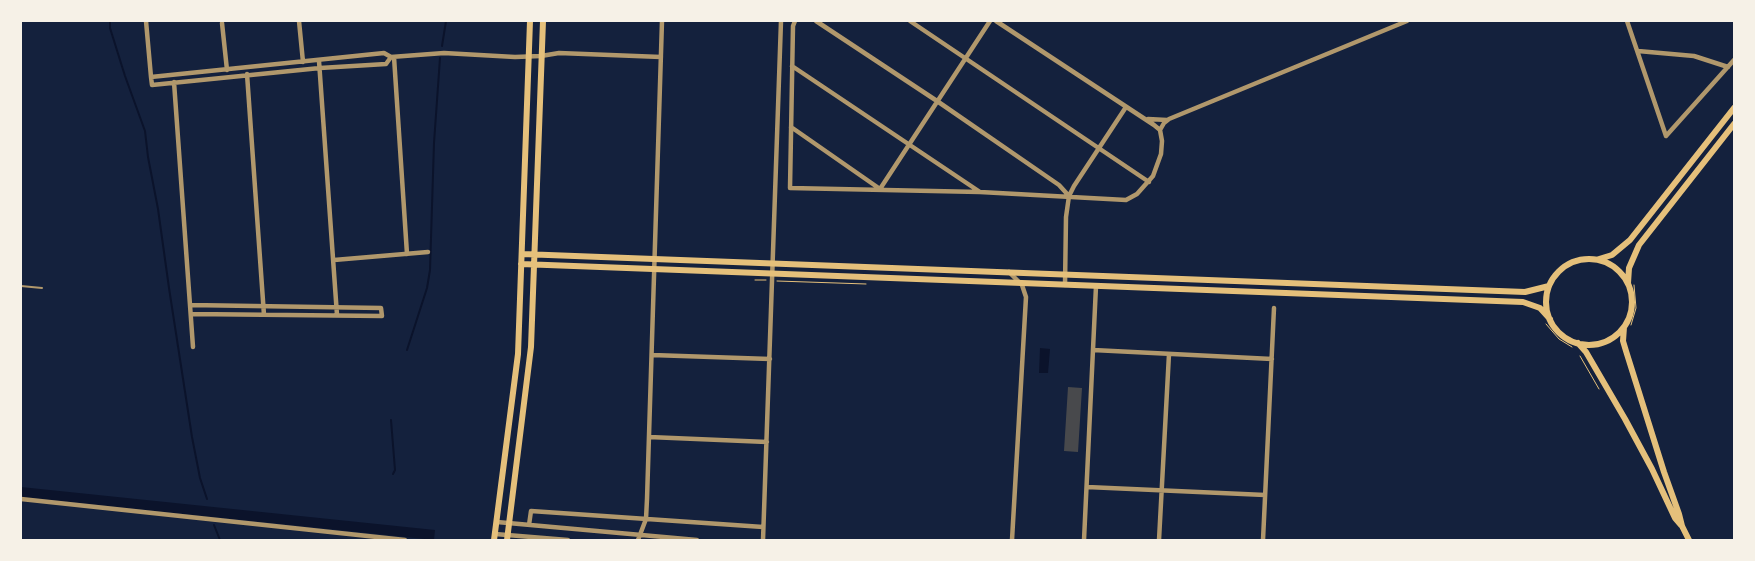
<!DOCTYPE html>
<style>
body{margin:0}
#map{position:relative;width:1755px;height:561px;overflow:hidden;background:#14213d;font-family:Signika,sans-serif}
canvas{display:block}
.frame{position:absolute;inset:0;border:22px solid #f6f1e7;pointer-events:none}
</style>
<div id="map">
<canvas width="1755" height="561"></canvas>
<div class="frame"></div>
</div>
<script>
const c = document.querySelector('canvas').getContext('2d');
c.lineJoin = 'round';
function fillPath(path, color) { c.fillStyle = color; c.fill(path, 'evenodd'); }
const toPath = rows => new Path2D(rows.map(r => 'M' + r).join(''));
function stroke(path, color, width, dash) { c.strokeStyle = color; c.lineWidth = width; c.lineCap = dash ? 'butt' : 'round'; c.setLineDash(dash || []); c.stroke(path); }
fillPath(toPath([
 [1040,348,1050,349,1048,373,1039,373],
 [21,487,435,530,434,540,21,497]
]), '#0b132b');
stroke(toPath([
 [110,21,110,28,125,76,145,131,148,157,158,209,169,288,192,437,200,478,207,499],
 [442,46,446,21],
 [407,350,427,288,430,270,434,143,440,58],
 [391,420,395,470,393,474],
 [214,525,220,540]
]), '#0b132b', 2);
fillPath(toPath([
 [1068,387,1082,388,1078,452,1064,451]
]), '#48494c');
stroke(toPath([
 [755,280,766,280],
 [777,281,866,284],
 [1546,324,1559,339,1572,347],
 [1631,325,1636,308,1634,285],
 [1580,356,1599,389]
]), '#e5c07b', 1);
stroke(toPath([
 [21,286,42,288]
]), '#b1986c', 2);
stroke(toPath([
 [146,21,151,77],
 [299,21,303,62],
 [795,21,793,26,790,188,980,192,1126,200,1137,194,1153,176,1161,154,1162,141,1160,130,1164,123,1169,119,1407,21],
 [816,21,937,101,1059,185,1069,196],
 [910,21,1149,182],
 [996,21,1154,125,1160,130],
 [1627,21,1666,136,1734,60],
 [222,23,227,70],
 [1638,51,1694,56,1728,67],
 [391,57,386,64,320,68,152,85,151,77,384,53,391,57,444,53,515,57,541,56,559,53,661,57],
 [394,57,407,254],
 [319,61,337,315],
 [792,66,980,192],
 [247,74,264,315],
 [174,82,193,347],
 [1148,119,1167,120],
 [791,127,880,189,990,21],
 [334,260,428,252],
 [1009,272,1022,285,1026,297,1012,540],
 [1065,285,1066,217,1069,196,1074,186,1126,107],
 [190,305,381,308,382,316,191,314],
 [1093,350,1272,359],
 [652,355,770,359],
 [649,437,767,442],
 [1087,487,1265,495],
 [21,499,405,540],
 [497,522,697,540],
 [529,525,531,511,763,527],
 [495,534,568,540],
 [638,540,646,519,647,499,662,21],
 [763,540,781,21],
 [1084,540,1096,286],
 [1159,540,1169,354],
 [1263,540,1274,308]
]), '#b1986c', 4.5);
stroke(toPath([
 [522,254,1525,292,1549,286],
 [1599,259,1612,255,1630,240,1734,108],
 '1546 302a43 43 0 1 1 86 0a43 43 0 1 1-86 0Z',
 [521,264,1523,302,1540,308,1550,319],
 [1628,283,1629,268,1639,245,1734,124],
 [1624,327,1623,341,1626,351,1664,472,1679,514,1682,526,1689,540],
 [1578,343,1586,352,1625,419,1652,469,1675,518,1681,525],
 [494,540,518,354,530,21],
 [507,540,531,347,543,21]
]), '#e5c07b', 6);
</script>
